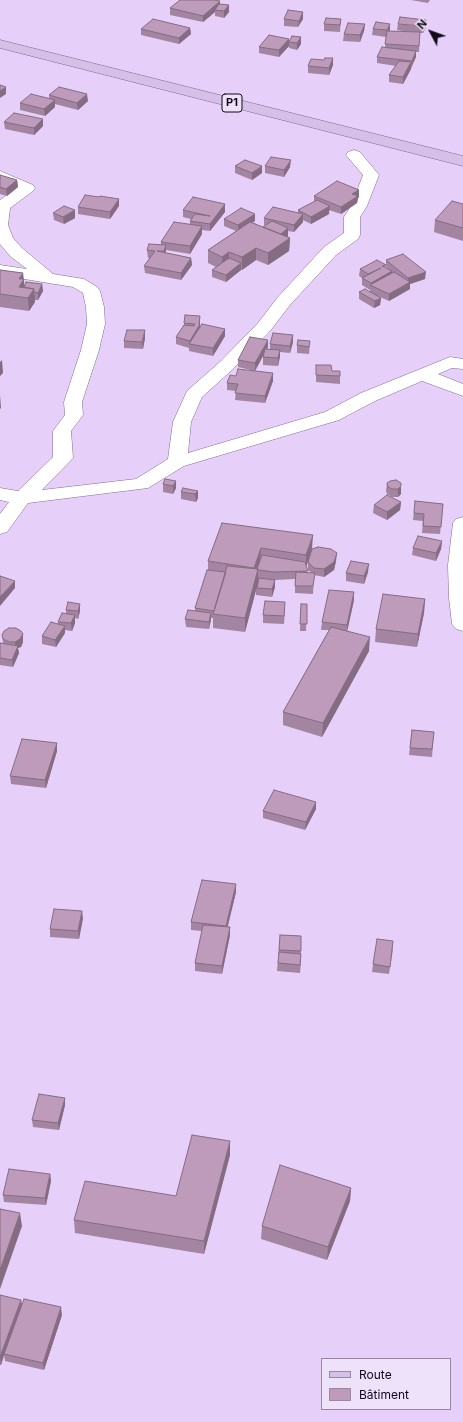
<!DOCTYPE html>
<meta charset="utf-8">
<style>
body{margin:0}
#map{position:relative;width:463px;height:1422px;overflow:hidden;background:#e6cff9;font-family:Inter,sans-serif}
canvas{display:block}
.legend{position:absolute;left:321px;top:1358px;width:130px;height:52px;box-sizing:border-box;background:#eee1fa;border:1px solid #958a9f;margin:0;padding:5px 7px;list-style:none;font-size:12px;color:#100816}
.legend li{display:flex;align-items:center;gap:8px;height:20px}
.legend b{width:20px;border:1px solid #958a9f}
.north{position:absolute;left:411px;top:12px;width:40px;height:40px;-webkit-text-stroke:3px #eee1fa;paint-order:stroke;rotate:311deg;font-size:11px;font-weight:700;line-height:16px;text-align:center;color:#100816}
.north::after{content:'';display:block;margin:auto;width:14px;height:18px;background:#100816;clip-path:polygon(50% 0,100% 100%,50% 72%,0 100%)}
</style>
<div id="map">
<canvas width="463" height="1422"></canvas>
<ul class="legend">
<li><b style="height:5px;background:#d6c0e8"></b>Route</li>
<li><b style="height:11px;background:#be9abb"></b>Bâtiment</li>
</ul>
<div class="north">N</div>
</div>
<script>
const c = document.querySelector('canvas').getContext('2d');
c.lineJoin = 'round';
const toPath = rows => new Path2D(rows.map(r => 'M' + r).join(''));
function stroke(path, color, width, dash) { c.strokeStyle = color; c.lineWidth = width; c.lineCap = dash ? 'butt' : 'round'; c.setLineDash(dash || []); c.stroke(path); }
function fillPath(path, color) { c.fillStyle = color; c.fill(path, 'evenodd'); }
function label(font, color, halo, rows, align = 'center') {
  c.font = font + ' Inter,sans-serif'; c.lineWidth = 3; c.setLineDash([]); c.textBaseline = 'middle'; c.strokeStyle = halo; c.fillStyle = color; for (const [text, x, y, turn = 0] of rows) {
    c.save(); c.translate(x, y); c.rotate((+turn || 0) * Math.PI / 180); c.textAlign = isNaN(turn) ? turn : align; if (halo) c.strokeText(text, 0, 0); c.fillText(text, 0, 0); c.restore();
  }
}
const street = toPath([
 [354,150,360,152,379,175,367,206,360,217,360,235,358,239,336,255,290,305,270,331,233,369,202,397,191,422,188,453,325,412,361,393,450,357,463,359,463,369,452,368,438,374,463,384,463,396,422,381,375,401,339,420,184,466,148,488,28,503,7,532,0,534,0,514,9,502,0,500,0,488,18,491,53,457,53,431,65,415,64,402,81,350,87,324,86,307,83,293,73,287,0,275,0,265,27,269,10,256,0,244,0,200,15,189,0,182,0,171,33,185,35,188,33,191,10,208,8,225,13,238,22,248,53,274,84,279,97,287,100,291,104,307,105,324,99,350,82,402,83,415,71,431,73,458,42,490,136,479,168,459,173,422,187,391,221,361,258,323,278,297,324,247,344,233,344,217,351,206,363,175,346,155,348,152,354,150],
 [463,517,463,631,456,629,452,624,449,598,448,565,453,523,456,519,463,517]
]);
const primary = toPath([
 [0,40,463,156,463,166,0,48,0,40]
]);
stroke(street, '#816c92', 1);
stroke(primary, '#7f6495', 1);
fillPath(street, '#fff');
fillPath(primary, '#d6c0e8');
fillPath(toPath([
 [411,0,430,0,428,3],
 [220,4,229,5,229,12,224,18,215,16,215,12,203,22,170,15,170,8],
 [303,12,303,19,298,27,284,26,284,19],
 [341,19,340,32,324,31,324,24],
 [376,22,390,31,409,32,397,30,398,24,426,27,423,33,420,33,419,52,416,52,416,57,411,69,403,84,389,82,389,75,396,66,377,63,377,57,385,47,386,37,372,35,373,29],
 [365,24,364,31,360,42,343,41,344,34],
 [190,28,191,34,179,44,141,35,141,29],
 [269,35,289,39,289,42,292,36,301,37,301,44,297,50,289,48,289,46,279,57,259,53,259,47],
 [333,58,333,65,329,75,308,73,308,66,324,60],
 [49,95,88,101,78,110,55,104,55,107,45,116,20,110,20,103,49,99],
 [43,119,43,126,34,135,5,129,4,122],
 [235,166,262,173,252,180,235,173],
 [265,166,290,167,284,177,265,173],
 [0,175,17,180,18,187,7,196,0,194],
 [359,190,359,197,358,198,357,203,341,214,329,210,329,214,311,224,303,220,303,222,294,232,288,231,288,236,287,237,290,238,289,251,268,265,256,260,242,270,241,270,226,282,212,277,212,270,216,267,208,263,208,250,236,231,224,226,224,219,255,214,255,221,252,222,263,227,265,225,264,225,264,218,298,213,298,210,314,202,314,196],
 [119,199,119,206,110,219,78,214,78,207],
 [225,204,225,212,210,231,202,230,202,234,190,254,166,250,166,253,191,258,192,265,181,280,145,273,144,266,150,258,148,258,147,250,161,245,161,242,190,225,190,221,191,219,183,217,183,210],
 [463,204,463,241,434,232,435,220],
 [53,213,75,218,64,224,54,220],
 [386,260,425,279,410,284,410,289,389,301,373,294,381,298,380,305,374,308,359,299,359,292,370,292,370,290,362,285,362,278,359,276,360,269,386,265,385,268,388,269,386,267],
 [0,270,23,273,24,287,42,284,43,291,38,300,35,300,35,302,29,311,0,307],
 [184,323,200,324,200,327,225,336,213,356,189,351,189,348,176,344,176,337,184,325],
 [293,335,293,342,290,353,280,352,278,366,263,365,263,355,255,371,238,367,238,360,268,347,267,349,270,349,270,344],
 [145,338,143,349,124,348,124,341],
 [310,341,309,354,297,353,297,345],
 [316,365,332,371,340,371,340,384,316,382],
 [273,373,273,381,265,403,235,400,236,391,227,390,227,383,236,376],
 [165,479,176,488,173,494,163,492,163,484],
 [387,483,401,486,401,494,398,497,392,497,387,494,386,491],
 [198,491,198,498,196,502,181,499,181,492],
 [415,501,443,504,440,534,422,533,423,521,413,520],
 [401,502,400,510,387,520,373,513,374,505],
 [222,523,312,549,306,567,307,573,312,573,308,570,308,562,336,561,334,570,324,577,314,575,313,594,295,593,295,579,275,580,275,587,272,597,256,595,256,589,245,632,213,628,213,618,211,618,209,629,186,627,185,619,195,611,195,608,208,570,208,561],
 [442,541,441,549,436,561,412,555,413,548],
 [368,572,364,584,346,581,346,573],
 [425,599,424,613,417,647,375,642,376,629],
 [354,600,347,631,369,651,322,737,283,725,283,712,329,630,321,630,322,622],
 [80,604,80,611,78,619,75,618,75,623,72,631,65,630,65,633,56,647,42,644,42,636,58,624,58,622,66,614,66,610],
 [301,604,307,604,306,631,300,631],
 [285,610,284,624,263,623,263,615],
 [23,634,23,642,21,647,18,648,19,653,13,667,0,665,0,643,3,643,2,635],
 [412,730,434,732,432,757,409,755],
 [57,743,57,751,46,788,11,784,10,776],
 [316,809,305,830,263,818,263,811],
 [236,892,227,927,230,927,230,935,222,974,195,971,195,963,202,931,191,930,191,922],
 [83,918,79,939,50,937,50,929],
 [280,935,301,936,301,962,300,973,277,971],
 [393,949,389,974,372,972,373,964],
 [65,1105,59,1130,33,1127,32,1120],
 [230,1141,230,1155,204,1254,75,1233,74,1220,176,1196],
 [50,1174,51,1181,46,1205,4,1202,3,1195],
 [351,1188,350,1201,327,1260,261,1239,262,1226],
 [0,1295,21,1300,22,1305,62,1315,44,1370,5,1361,4,1355,1,1365,0,1365]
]), '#a384a1');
fillPath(toPath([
 [220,1,220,8,215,10,215,12,203,22,203,16],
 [229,5,229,12,224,18,224,11],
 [303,12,303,19,298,27,299,21],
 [426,20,426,27,423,33,424,26],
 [365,24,364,31,360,42,360,35],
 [390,24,390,30,387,37,387,30],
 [190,28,191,34,179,44,179,38],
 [301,37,301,44,297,50,297,43],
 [289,39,289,46,279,57,279,50],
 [416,51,416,57,411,67,412,61],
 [333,58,333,65,329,75,329,68],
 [411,62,411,69,403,84,403,77],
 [6,87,6,94,0,98,0,91],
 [87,94,88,101,78,110,77,103],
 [55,100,55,107,45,116,44,109],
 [43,119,43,126,34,135,34,128],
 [291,160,290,167,284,177,284,170],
 [262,166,262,173,252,180,252,173],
 [17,180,18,187,7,196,6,189],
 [359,190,359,197,358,198,357,203,341,214,341,207,352,194],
 [119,199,119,206,110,219,110,212],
 [225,204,225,212,210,231,210,224],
 [330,206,329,214,311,224,311,217],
 [75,210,75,218,64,224,63,217],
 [255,214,255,221,238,232,238,225],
 [303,214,303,222,294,232,294,225],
 [202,226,202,234,190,254,190,246],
 [288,228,288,236,278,244,278,237],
 [290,238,289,251,268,265,268,253],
 [166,245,166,252,165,258,164,251],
 [256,248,256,260,242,270,242,257],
 [229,252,229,265,222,270,222,257],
 [191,258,192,265,181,280,181,273],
 [241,263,241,270,226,282,226,275],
 [392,271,392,279,371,285,371,283],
 [426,272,425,279,410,284,410,289,389,301,389,294,408,284,408,278],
 [23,273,25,291,20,297,19,279],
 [42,284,43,291,38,300,38,293],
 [34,289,35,302,29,311,28,298],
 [381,298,380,305,374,308,375,301],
 [200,316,200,332,190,344,190,341],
 [225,329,225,336,213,356,213,348],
 [145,330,145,338,143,349,142,342],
 [293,335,293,342,290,353,290,346],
 [268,340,268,347,255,371,255,363],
 [280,350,280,357,278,366,278,358],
 [2,360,3,373,0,376,0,362],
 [273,373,273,381,265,403,265,396],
 [0,395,1,408,0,409],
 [176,481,176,488,173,494,173,486],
 [401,486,401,494,398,497,398,489],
 [198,491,198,498,196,502,195,494],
 [401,502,400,510,387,520,387,512],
 [313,535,312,549,306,568,306,555],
 [442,541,441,549,436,561,436,553],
 [261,548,260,562,254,581,254,568],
 [337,553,336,561,334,570,324,577,324,569],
 [369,564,368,572,364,584,364,576],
 [258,569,258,583,245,632,245,618],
 [275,580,275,587,272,597,272,589],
 [15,581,15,588,0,606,0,597],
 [354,592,354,600,347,632,347,625],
 [425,599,424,613,417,647,418,634],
 [80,604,80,611,78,619,78,611],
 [211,613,211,620,209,629,209,622],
 [75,615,75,623,72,631,71,623],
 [65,626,65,633,56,647,55,640],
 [23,634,23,642,21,647,18,648,19,653,13,667,12,660,16,649,15,642],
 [370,637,369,651,322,737,323,723],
 [57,743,57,751,46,788,45,780],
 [316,802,316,809,305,830,306,822],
 [236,884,236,892,226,934,226,926],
 [82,911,83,918,79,939,78,931],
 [230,927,230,935,222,974,222,966],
 [65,1098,65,1105,59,1130,58,1123],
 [230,1141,230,1155,204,1254,204,1241],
 [50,1174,51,1181,46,1205,45,1198],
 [351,1188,350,1201,327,1260,328,1247],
 [20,1213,22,1226,0,1289,0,1270],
 [21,1300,22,1307,4,1354,4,1355,1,1365,0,1357],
 [61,1307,62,1315,44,1370,43,1363]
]), '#856c83');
const building = toPath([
 [180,0,214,0,220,1,203,16,170,8,180,0],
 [219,4,229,5,224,11,215,10,219,4],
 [288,10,303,12,299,21,284,19,288,10],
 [400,17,426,20,424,26,398,24,400,17],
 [326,18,341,19,340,25,324,24,326,18],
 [153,19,190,28,179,38,141,29,153,19],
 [376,22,390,24,387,30,373,29,376,22],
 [348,23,365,24,360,35,344,34,348,23],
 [387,31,420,32,419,46,385,44,387,31],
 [269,35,289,39,279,50,259,47,269,35],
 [292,36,301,37,297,43,289,42,292,36],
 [382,47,416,51,412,61,377,57,382,47],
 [325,58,333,58,329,68,308,66,311,59,324,60,325,58],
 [399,61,411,62,403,77,389,75,399,61],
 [0,85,6,87,0,91,0,85],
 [59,87,87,94,77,103,49,95,59,87],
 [31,94,55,100,44,109,20,103,31,94],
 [14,113,43,119,34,128,4,122,14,113],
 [271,157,291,160,284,170,265,166,271,157],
 [245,160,262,166,252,173,235,166,245,160],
 [0,175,17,180,6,189,0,187,0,175],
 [337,181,359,190,352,194,358,196,341,207,314,196,337,181],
 [85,195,99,197,100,196,119,199,110,212,78,207,85,195],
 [193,197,225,204,210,224,190,221,195,214,210,216,183,210,193,197],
 [317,200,330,206,311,217,298,210,317,200],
 [452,201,463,204,463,228,435,220,452,201],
 [64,206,75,210,63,217,53,213,64,206],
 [273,207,303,214,294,225,264,218,273,207],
 [241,208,255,214,238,225,224,219,241,208],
 [272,221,288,228,281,234,263,227,272,221],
 [174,222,202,226,190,246,161,242,174,222],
 [250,222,290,238,268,253,256,248,242,257,229,252,222,257,208,250,250,222],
 [149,244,166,245,164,251,157,251,191,258,181,273,144,266,155,251,147,250,149,244],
 [403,254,426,272,408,278,386,260,403,254],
 [229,258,241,263,226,275,212,270,229,258],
 [377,260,386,265,382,266,392,271,371,283,362,278,381,268,368,274,360,269,377,260],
 [0,270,23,273,19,279,24,279,19,287,34,289,28,298,0,294,0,270],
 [394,272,410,282,389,294,370,285,394,272],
 [26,282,42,284,38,293,34,292,34,289,24,287,26,282],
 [365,289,381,298,375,301,359,292,365,289],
 [185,315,200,316,199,324,200,324,190,341,176,337,184,325,194,326,195,324,184,323,185,315],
 [202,324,225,329,213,348,189,344,202,324],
 [127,330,145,330,142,342,124,341,127,330],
 [273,333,293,335,290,346,270,344,273,333],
 [250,337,268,340,255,363,238,360,250,337],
 [298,340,310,341,309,347,297,345,298,340],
 [265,349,280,350,278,358,263,357,265,349],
 [316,365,331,365,332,371,340,371,340,376,316,375,316,365],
 [238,369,273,373,265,396,235,393,238,384,227,383,230,375,236,376,238,369],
 [165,479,176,481,173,486,163,484,165,479],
 [396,480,401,483,401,486,398,489,392,489,388,487,387,483,390,481,396,480],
 [183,488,198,491,195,494,181,492,183,488],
 [387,495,401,502,387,512,374,505,387,495],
 [415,501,443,504,441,527,423,526,424,514,414,513,415,501],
 [222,523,313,535,306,555,261,548,254,568,208,561,222,523],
 [418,536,442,541,436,553,413,548,418,536],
 [318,547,331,549,337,553,334,562,324,569,314,568,308,562,312,549,318,547],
 [262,555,305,562,308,571,274,572,258,570,258,569,257,569,262,555],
 [351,561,369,564,364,576,346,573,351,561],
 [227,566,258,569,245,618,213,614,227,566],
 [207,570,226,572,214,611,195,608,207,570],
 [296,572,315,573,313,586,295,586,296,572],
 [0,576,15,581,0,597,0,576],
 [259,578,275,580,272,589,257,588,259,578],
 [329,590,354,592,347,625,322,622,329,590],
 [383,594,425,599,418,634,376,629,383,594],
 [265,601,285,602,284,616,263,615,265,601],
 [68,602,80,604,78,611,66,610,68,602],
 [301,604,307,604,307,624,300,624,301,604],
 [188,610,211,613,209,622,185,619,188,610],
 [62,613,75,615,71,623,58,622,62,613],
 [51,622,65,626,55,640,42,636,51,622],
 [331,627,370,637,323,723,283,712,331,627],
 [9,628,16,628,21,631,23,634,20,639,15,642,9,642,3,639,2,635,4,631,9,628],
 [0,643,18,646,12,660,0,658,0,643],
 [412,730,434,732,432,749,410,748,412,730],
 [22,739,57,743,45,780,10,776,22,739],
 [274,790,316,802,306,822,263,811,274,790],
 [202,880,236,884,226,926,191,922,202,880],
 [54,909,82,911,78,931,50,929,54,909],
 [203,925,230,927,222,966,195,963,203,925],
 [280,935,301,936,301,951,279,950,280,935],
 [377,939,393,941,390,967,373,964,377,939],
 [279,952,301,954,300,965,278,963,279,952],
 [39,1094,65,1098,58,1123,32,1120,39,1094],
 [192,1135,230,1141,204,1241,74,1220,85,1181,176,1196,192,1135],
 [280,1165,351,1188,328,1247,262,1226,280,1165],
 [9,1169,50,1174,45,1198,3,1195,9,1169],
 [0,1209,20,1213,0,1270,0,1209],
 [0,1295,21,1300,0,1357,0,1295],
 [24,1299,61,1307,43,1363,4,1354,24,1299]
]);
fillPath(building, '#be9abb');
stroke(building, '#856c83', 1);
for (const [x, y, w] of [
 [232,103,20]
]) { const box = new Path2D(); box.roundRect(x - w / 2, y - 9, w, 18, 3); c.fillStyle = '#eee1fa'; c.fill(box); stroke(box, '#100816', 1); }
label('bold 11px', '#100816', null, [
 ["P1",232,103]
]);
</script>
